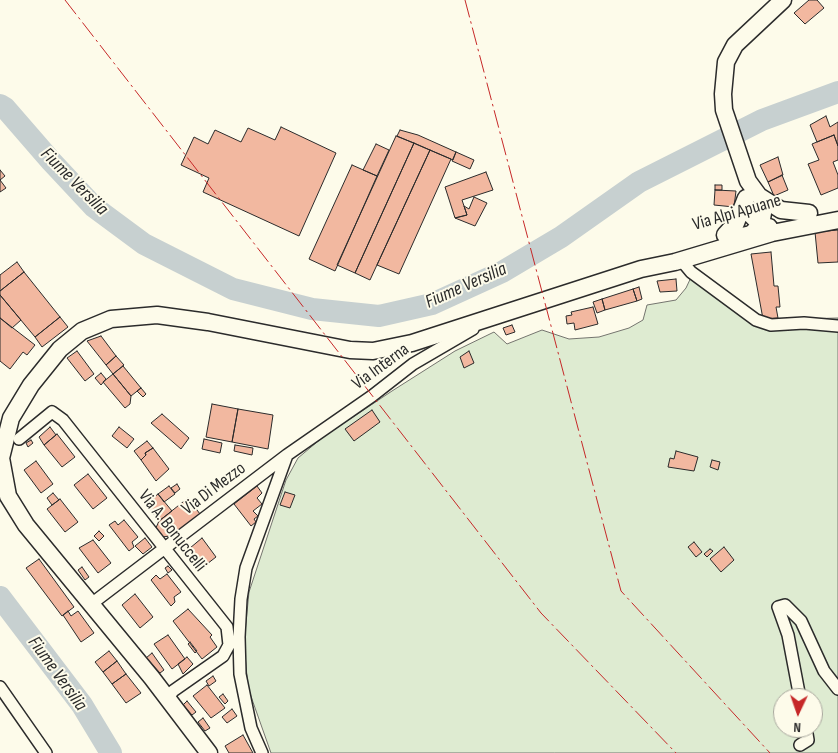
<!DOCTYPE html>
<style>
body{margin:0}
#map{position:relative;width:838px;height:753px;overflow:hidden;background:#fdfbea;font-family:"Sofia Sans Condensed",sans-serif}
canvas{display:block}
.north{position:absolute;left:773px;top:688px;width:50px;height:50px;box-sizing:border-box;background:#fdfbea;border:1px solid #a9a89e;border-radius:50%;rotate:183deg;font-size:14px;font-weight:700;line-height:20px;text-align:center;color:#2b2b2b}
.north::after{content:'';display:block;margin:auto;width:18px;height:22px;background:#c62828;clip-path:polygon(50% 0,100% 100%,50% 72%,0 100%)}
</style>
<div id="map">
<canvas width="838" height="753"></canvas>
<div class="north">N</div>
</div>
<script>
const c = document.querySelector('canvas').getContext('2d');
c.lineJoin = 'round';
function fillPath(path, color) { c.fillStyle = color; c.fill(path, 'evenodd'); }
const toPath = rows => new Path2D(rows.map(r => 'M' + r).join(''));
function stroke(path, color, width, dash) { c.strokeStyle = color; c.lineWidth = width; c.lineCap = dash ? 'butt' : 'round'; c.setLineDash(dash || []); c.stroke(path); }
function label(font, color, halo, rows, align = 'center') {
  c.font = font + ' "Sofia Sans Condensed",sans-serif'; c.lineWidth = 4; c.setLineDash([]); c.textBaseline = 'middle'; c.strokeStyle = halo; c.fillStyle = color; for (const [text, x, y, turn = 0] of rows) {
    c.save(); c.translate(x, y); c.rotate((+turn || 0) * Math.PI / 180); c.textAlign = isNaN(turn) ? turn : align; if (halo) c.strokeText(text, 0, 0); c.fillText(text, 0, 0); c.restore();
  }
}
const green = toPath([
 [694,271,763,320,838,318,838,753,271,753,248,688,244,643,249,592,286,480,298,458,323,437,392,391,455,351,494,332,507,344,542,330,569,339,599,337,629,328,643,320,647,305,676,300,686,288,694,271],
 [783,698,813,698,813,728,783,728,783,698]
]);
fillPath(green, '#deebd1');
stroke(green, '#74746e', 1);
stroke(toPath([
 [0,105,5,108,51,161,94,207,144,244,233,289,312,309,379,316,432,304,502,272,561,237,639,182,762,120,838,92],
 [0,597,82,705,111,753]
]), '#c7d0d0', 22);
const building = toPath([
 [809,0,817,0,824,8,805,24,794,13,809,0],
 [826,116,830,127,838,122,838,146,834,135,817,142,810,125,826,116],
 [281,127,336,153,299,236,203,192,209,178,181,165,194,137,208,144,215,130,241,142,248,128,275,140,281,127],
 [400,130,418,135,456,152,453,160,397,136,400,130],
 [834,135,838,146,838,160,833,162,838,175,838,188,821,195,808,164,819,160,812,144,834,135],
 [396,136,414,143,355,273,337,265,396,136],
 [414,143,430,150,370,280,355,273,414,143],
 [376,144,389,150,377,176,363,170,376,144],
 [430,150,451,159,399,274,377,265,430,150],
 [456,152,474,160,470,169,452,161,456,152],
 [778,157,783,175,768,182,760,165,778,157],
 [352,165,377,176,335,271,309,259,352,165],
 [0,170,5,176,0,180,0,170],
 [486,172,493,190,462,200,467,215,455,218,445,187,486,172],
 [782,175,788,190,774,196,768,182,782,175],
 [0,180,6,188,0,192,0,180],
 [715,185,722,185,722,190,715,190,715,185],
 [715,190,736,191,734,207,714,205,715,190],
 [474,197,487,203,475,226,455,218,467,215,464,206,469,209,474,197],
 [838,230,838,262,818,263,815,232,838,230],
 [771,252,774,286,778,286,780,307,776,307,778,318,763,319,751,254,771,252],
 [17,262,24,272,0,291,0,275,17,262],
 [24,272,60,317,35,337,0,295,0,291,24,272],
 [676,279,677,291,660,292,657,281,676,279],
 [639,287,642,299,637,301,633,289,639,287],
 [633,289,637,301,605,310,602,299,633,289],
 [0,295,21,320,12,328,0,318,0,295],
 [602,299,605,310,597,313,593,302,602,299],
 [593,307,598,324,575,330,574,323,567,324,566,316,572,315,571,312,593,307],
 [60,317,68,327,42,347,35,337,60,317],
 [0,318,35,345,27,355,23,352,10,369,0,361,0,318],
 [512,325,515,332,506,335,503,328,512,325],
 [101,336,116,356,106,365,87,341,101,336],
 [77,351,94,374,85,381,67,358,77,351],
 [469,351,474,363,464,368,460,357,469,351],
 [116,356,124,365,113,374,106,365,116,356],
 [123,366,141,388,131,396,113,374,123,366],
 [101,373,106,379,101,385,95,378,101,373],
 [113,374,131,396,130,404,125,408,103,382,113,374],
 [141,388,146,394,143,397,137,391,141,388],
 [212,404,238,409,232,442,206,437,212,404],
 [238,409,273,415,268,449,232,442,238,409],
 [372,410,380,422,354,441,345,429,372,410],
 [162,414,189,438,181,449,151,423,162,414],
 [50,427,56,435,44,445,39,437,50,427],
 [119,427,134,439,127,448,112,436,119,427],
 [57,434,75,457,62,467,44,445,57,434],
 [204,439,222,443,220,453,202,449,204,439],
 [31,440,33,443,28,447,26,443,31,440],
 [147,441,153,448,145,453,146,455,141,460,134,451,147,441],
 [235,445,253,448,252,455,234,451,235,445],
 [153,448,169,469,156,481,141,460,146,455,145,453,153,448],
 [676,451,698,457,694,471,668,467,670,458,674,459,676,451],
 [712,460,720,462,718,470,710,467,712,460],
 [36,461,53,484,41,493,24,470,36,461],
 [88,474,107,498,93,509,74,485,88,474],
 [177,484,180,489,175,493,171,488,177,484],
 [169,486,175,494,164,502,158,494,169,486],
 [257,486,262,493,257,498,262,504,253,511,258,516,254,519,256,522,251,526,234,504,257,486],
 [285,492,295,495,290,508,280,505,285,492],
 [53,493,59,500,52,505,47,498,53,493],
 [158,494,172,511,159,521,146,504,158,494],
 [188,498,200,514,171,536,161,537,155,530,159,521,188,498],
 [60,499,78,522,65,532,47,509,60,499],
 [124,520,138,537,132,542,134,547,129,551,109,525,115,521,118,525,124,520],
 [99,531,104,536,99,541,94,536,99,531],
 [145,538,152,547,143,554,135,546,145,538],
 [202,538,216,557,198,571,184,553,202,538],
 [93,540,111,563,98,573,79,548,93,540],
 [694,542,702,552,696,557,688,547,694,542],
 [724,547,734,560,721,572,710,559,724,547],
 [710,549,713,551,707,557,704,554,710,549],
 [39,559,74,607,62,616,26,568,39,559],
 [168,566,172,570,168,573,165,568,168,566],
 [82,567,89,577,85,580,78,570,82,567],
 [167,574,181,592,174,597,175,602,171,606,151,580,156,575,160,579,167,574],
 [135,594,153,617,140,628,122,605,135,594],
 [188,609,212,635,210,637,217,647,202,659,173,621,188,609],
 [68,611,71,616,78,611,94,633,81,642,63,615,68,611],
 [168,635,185,659,172,669,154,644,168,635],
 [190,642,197,651,195,653,188,644,190,642],
 [109,651,117,661,103,672,95,662,109,651],
 [152,653,164,670,160,673,146,658,152,653],
 [187,657,193,664,183,674,178,664,187,657],
 [117,661,126,674,112,684,103,672,117,661],
 [126,674,141,693,126,703,112,684,126,674],
 [213,676,216,681,209,686,206,681,213,676],
 [207,685,225,708,211,718,193,696,207,685],
 [223,694,228,701,225,704,219,697,223,694],
 [187,701,196,712,192,715,183,705,187,701],
 [232,709,237,716,227,723,222,717,232,709],
 [203,718,210,728,205,731,198,722,203,718],
 [243,735,253,753,229,753,225,746,243,735]
]);
fillPath(building, '#f2b8a0');
stroke(building, '#2b2b2b', 1);
const minor = toPath([
 [681,260,691,272,756,320,771,325,804,323,838,326],
 [19,439,52,412,63,420,227,627,229,645,223,656,173,691,167,700],
 [90,605,287,455,372,396,413,364,473,329],
 [0,687,46,753],
 [800,698,788,635,778,607,785,605,801,621,824,671,838,689],
 [800,745,808,740,806,728],
 [262,753,251,728,240,674,239,637,241,599,246,568,287,455]
]);
const secondary = toPath([
 [783,0,735,45,726,62,723,94,724,110,748,181,759,196,781,210,809,213],
 [744,208,761,225,769,227],
 [725,235,736,223,746,198],
 [742,236,751,234,761,225,765,201],
 [209,753,152,678,26,525,8,496,1,458,11,418,31,385,60,349,82,331,111,319,157,315,208,322,350,350,373,351,412,343,641,269,675,262,772,233,838,220]
]);
stroke(minor, '#2b2b2b', 14);
stroke(secondary, '#2b2b2b', 19);
stroke(minor, '#fdfbea', 11);
stroke(secondary, '#fdfbea', 16);
stroke(toPath([
 [65,0,541,613,676,753],
 [465,0,621,591,770,753]
]), '#c62828', 1, [18, 4, 2.5, 4]);
label('18px', '#2b2b2b', '#fdfbea', [
 ["Via Alpi Apuane",737,213,-16],
 ["Via Interna",381,367,-36],
 ["Via Di Mezzo",214,489,-37],
 ["Via A. Bonuccelli",172,531,52]
]);
label('italic 19px', '#2b2b2b', '#fdfbea', [
 ["Fiume Versilia",74,182,45],
 ["Fiume Versilia",466,286,-24],
 ["Fiume Versilia",57,674,54]
]);
</script>
